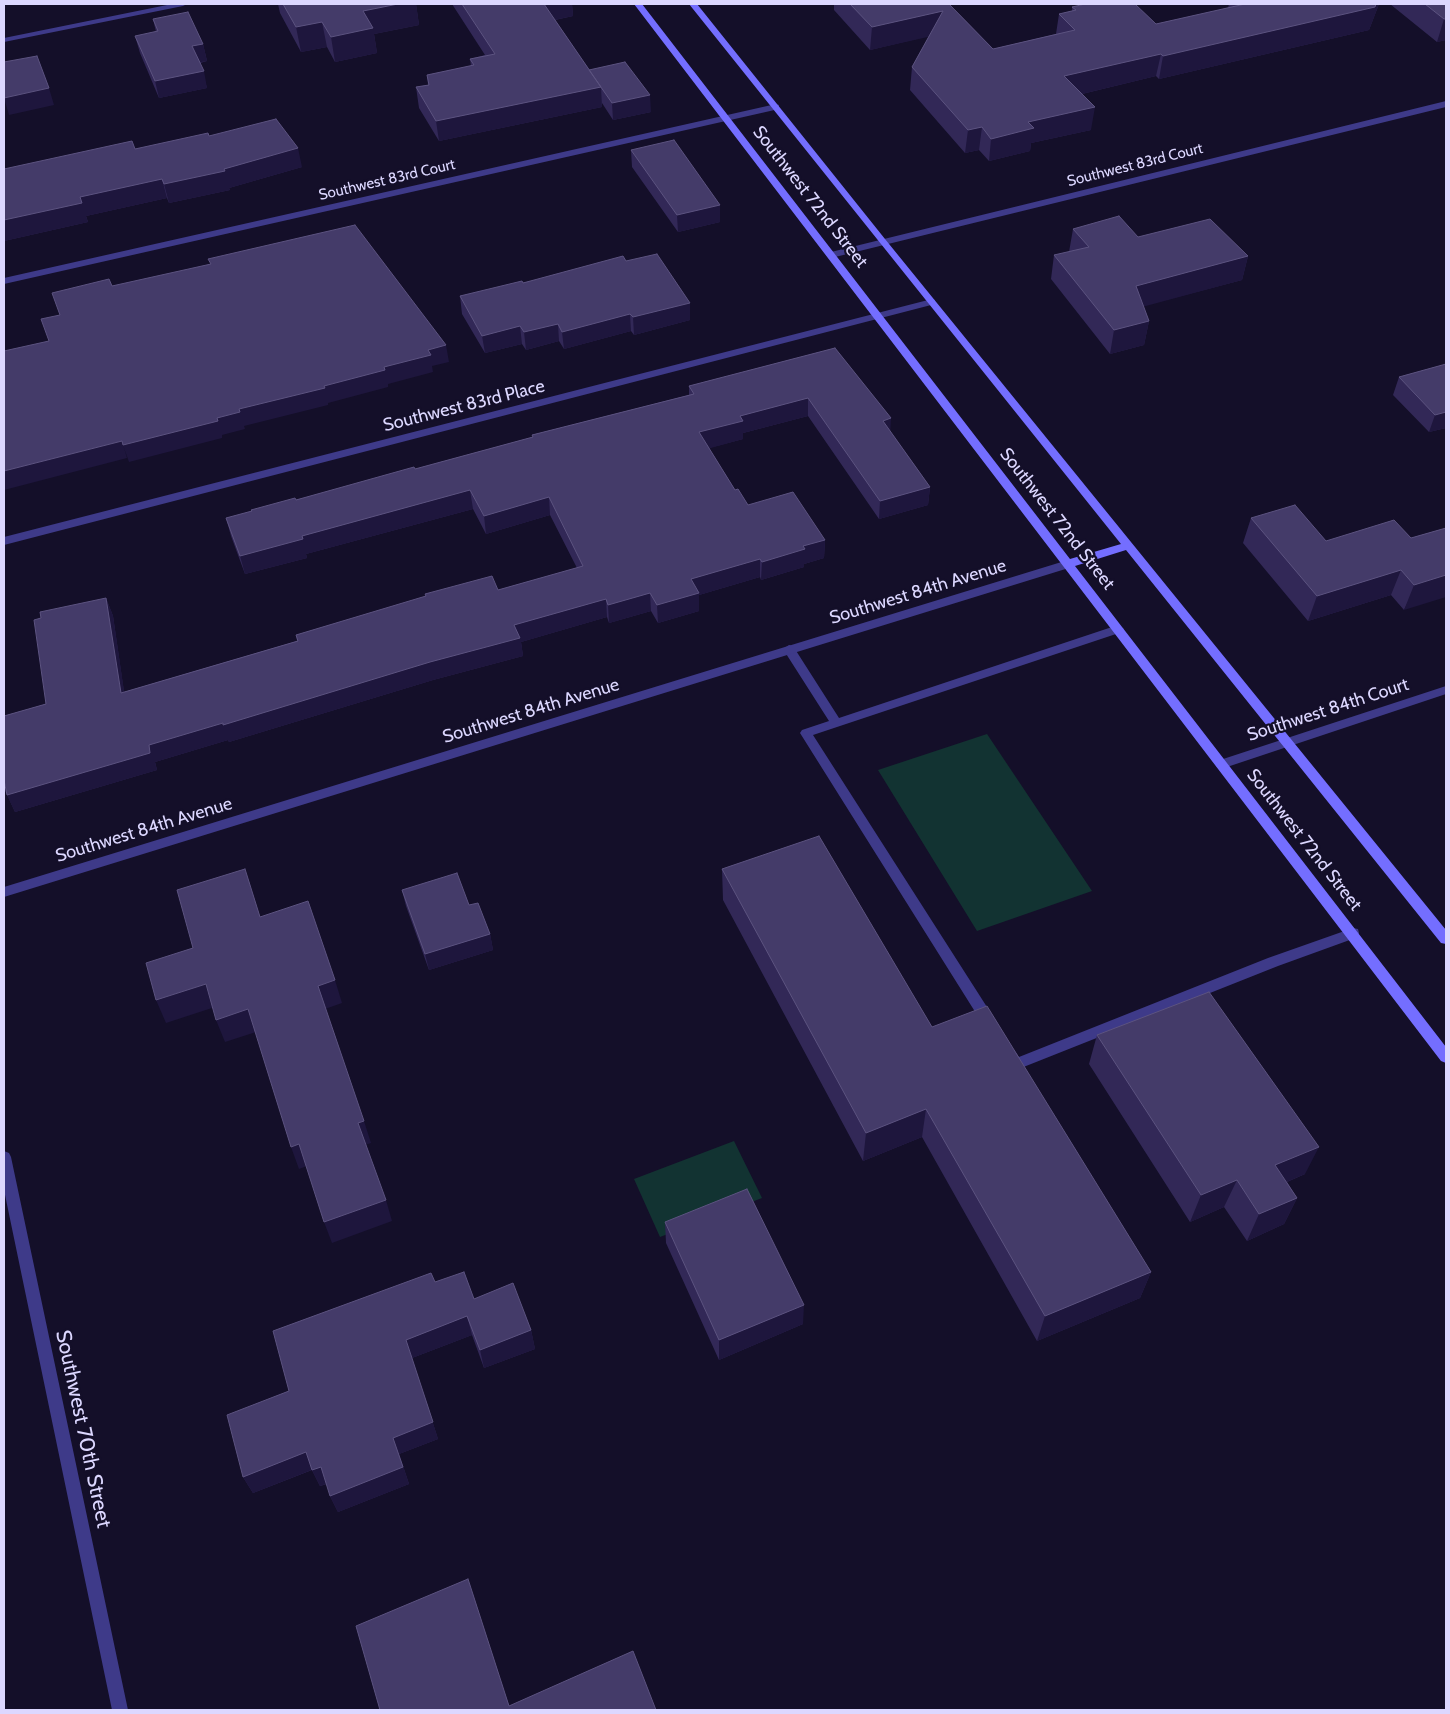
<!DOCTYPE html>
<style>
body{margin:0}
#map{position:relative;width:1450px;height:1714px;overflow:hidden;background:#140f29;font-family:Cabin,sans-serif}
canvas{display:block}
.frame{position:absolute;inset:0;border:5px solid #dcd7ff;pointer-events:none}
</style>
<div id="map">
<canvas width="1450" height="1714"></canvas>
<div class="frame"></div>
</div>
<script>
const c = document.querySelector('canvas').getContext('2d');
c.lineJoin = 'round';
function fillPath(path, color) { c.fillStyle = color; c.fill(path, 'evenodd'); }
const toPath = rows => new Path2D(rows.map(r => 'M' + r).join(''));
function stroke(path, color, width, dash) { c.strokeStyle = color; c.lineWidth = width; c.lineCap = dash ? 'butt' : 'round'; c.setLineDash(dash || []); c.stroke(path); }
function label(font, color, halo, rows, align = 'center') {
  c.font = font + ' Cabin,sans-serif'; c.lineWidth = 4.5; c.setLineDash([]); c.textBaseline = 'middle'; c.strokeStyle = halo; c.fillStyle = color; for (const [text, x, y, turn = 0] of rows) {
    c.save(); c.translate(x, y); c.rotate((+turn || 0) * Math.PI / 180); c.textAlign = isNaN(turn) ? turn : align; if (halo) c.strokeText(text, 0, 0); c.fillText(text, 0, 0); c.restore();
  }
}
fillPath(toPath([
 [987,734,1092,891,977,931,878,770],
 [734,1141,762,1198,660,1237,634,1179]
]), '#123332');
fillPath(toPath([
 [1118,625,1124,629,1122,632,813,735,994,1018,996,1022,994,1026,989,1028,984,1026,800,733,802,730,829,721,783,649,789,645,793,646,839,718,1118,625],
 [1353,928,1358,929,1359,933,1358,937,1278,966,1021,1068,1016,1070,1011,1068,1002,1054,1004,1050,1009,1048,1014,1050,1019,1057,1268,958,1353,928]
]), '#3e3a89');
fillPath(toPath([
 [172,4,187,4,183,6,4,42,4,38,172,4],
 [1446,101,1446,107,831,258,826,255,831,252,1446,101],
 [776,104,779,105,779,109,4,284,4,278,776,104],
 [932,299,935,300,935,304,4,545,4,537,932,299],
 [1068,560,1072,561,1073,564,1072,567,4,897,4,887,1068,560],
 [1446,686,1446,694,1221,769,1217,767,1215,764,1217,761,1446,686],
 [4,1151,9,1153,11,1157,128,1710,112,1710,4,1190,4,1151]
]), '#3e3a89');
fillPath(toPath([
 [634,4,642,4,1070,559,1121,544,689,4,697,4,885,239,1446,930,1446,944,1441,943,1126,550,1075,566,1446,1047,1446,1063,1441,1061,634,4]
]), '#746eff');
fillPath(toPath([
 [278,4,416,4,419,25,374,34,377,53,335,62,327,47,301,52,280,13],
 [452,4,572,4,573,16,555,20,589,70,651,112,613,120,602,103,602,107,439,141,419,108,416,87,428,85,427,75,471,66,470,59,485,55],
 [834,4,949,4,993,49,1056,34,1059,14,1072,11,1072,7,1156,24,1228,8,1229,4,1379,4,1369,30,1159,79,1156,76,1082,94,1091,130,1031,143,1030,151,989,161,979,150,965,153,910,90,912,67,929,36,870,50,834,10],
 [1390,4,1446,4,1446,40,1437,42],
 [153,19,203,44,207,61,200,63,207,88,159,98,140,53,135,36,156,32],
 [209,136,302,167,229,188,230,190,169,203,167,198,86,216,88,222,4,241,4,169,135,149],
 [631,150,720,222,678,232,632,167],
 [1073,229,1138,237,1248,256,1242,280,1143,306,1149,321,1144,345,1110,354,1051,279,1054,255,1069,252],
 [626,261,690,320,634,335,631,331,564,349,559,341,526,350,522,344,485,353,462,314,460,296],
 [835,348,890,431,930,487,928,505,879,519,808,416,743,433,743,439,709,448,735,490,748,505,825,540,824,558,804,564,804,567,761,580,760,577,699,595,699,611,658,623,651,611,609,623,607,617,521,642,523,656,433,680,229,742,228,740,155,762,157,770,15,812,4,788,4,716,46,704,41,618,106,598,113,616,124,692,297,641,296,635,426,597,425,594,498,590,577,568,550,515,486,534,473,509,306,554,307,558,245,574,231,536,226,518,415,469,533,437,532,435,689,395,689,386],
 [1446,364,1446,428,1429,432,1393,395,1399,377],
 [1251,518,1326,541,1411,538,1446,528,1404,610,1391,595,1308,621,1243,543],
 [722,869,932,1027,1151,1272,1140,1298,1037,1341,922,1137,863,1161,723,900],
 [402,890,490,934,493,950,429,970,406,906],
 [1097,1035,1305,1174,1287,1182,1297,1198,1284,1224,1247,1241,1224,1207,1190,1222,1089,1064],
 [665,1222,803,1324,719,1360,666,1243],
 [435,1282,474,1299,531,1330,535,1349,484,1368,472,1335,412,1358,438,1439,399,1454,409,1484,338,1512,330,1496,327,1484,320,1486,312,1470,253,1493,243,1477,289,1391]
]), '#322857');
fillPath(toPath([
 [398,4,416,4,419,25,374,34,377,53,335,62,331,37,363,11],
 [543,4,572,4,573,16,544,22],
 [1376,4,1379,4,1369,30,1159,79,1163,56],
 [943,11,941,34,870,50,872,27],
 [1444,19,1446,19,1446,40,1437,42],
 [322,22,327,47,301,52,296,27],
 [203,44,207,61,196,63,192,46],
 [1161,54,1156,76,1061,99,1064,76],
 [204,71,207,88,159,98,155,81],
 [601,87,602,107,439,141,436,121],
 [49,88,54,105,9,115,4,98],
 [650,95,651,112,613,120,612,103],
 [1095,107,1091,130,1031,143,1030,151,989,161,991,139,1028,122],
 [982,127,979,150,965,153,968,130],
 [298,148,302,167,229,188,230,190,169,203,164,184,224,169],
 [162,179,167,198,86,216,88,222,4,241,4,220,80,197],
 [720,205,720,222,678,232,677,215],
 [1248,256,1242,280,1131,310,1136,286],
 [690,303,690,320,634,335,633,317],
 [630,314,631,331,564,349,562,332],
 [1149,321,1144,345,1110,354,1114,330],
 [558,324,559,341,526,350,524,332],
 [520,326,522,344,485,353,482,336],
 [446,345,449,362,432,366,433,372,388,384,388,387,328,403,328,405,244,426,245,429,222,435,222,438,129,462,123,445,239,409,324,386,384,367,428,350],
 [808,398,808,416,743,433,743,439,700,451,699,432,740,416],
 [1446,412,1446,428,1429,432,1435,415],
 [891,418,890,437,883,421],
 [122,441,127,458,4,490,4,471],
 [930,487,928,505,879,519,880,501],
 [470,490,473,509,306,554,307,558,245,574,240,556,302,536],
 [549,497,550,515,486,534,484,516],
 [825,540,824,558,804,564,804,567,761,580,762,562,803,546],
 [760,559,760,577,699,595,699,611,658,623,657,605,691,579],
 [1401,570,1391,595,1308,621,1317,596],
 [1446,575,1446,597,1404,610,1414,585],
 [650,593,651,611,609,623,608,605],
 [106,598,113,616,127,711,121,693],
 [606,599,607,617,521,642,523,656,433,680,229,742,228,740,155,762,157,770,15,812,7,795,149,745,514,625],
 [4,777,11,792,6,794,4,788],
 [490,934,493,950,429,970,425,954],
 [335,980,342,1003,325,1009,318,986],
 [206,984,215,1007,166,1023,156,1000],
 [248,1009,256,1032,225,1042,216,1020],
 [926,1109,922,1137,863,1161,866,1133],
 [364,1121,371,1143,365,1145,358,1123],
 [299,1144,307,1166,299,1169,291,1147],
 [1319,1147,1305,1174,1263,1192,1275,1165],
 [1237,1180,1224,1207,1190,1222,1201,1195],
 [1297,1198,1284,1224,1247,1241,1259,1214],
 [386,1200,392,1221,332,1243,324,1222],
 [1151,1272,1140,1298,1037,1341,1045,1316],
 [804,1305,803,1324,719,1360,719,1340],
 [467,1316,472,1335,412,1358,438,1439,399,1454,409,1484,338,1512,330,1496,393,1438,406,1340],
 [531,1330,535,1349,484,1368,480,1350],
 [306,1452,314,1469,253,1493,243,1477],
 [321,1467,329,1483,320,1486,312,1470]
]), '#1e163d');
const building = toPath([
 [283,4,398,4,363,11,373,28,331,37,322,22,296,27,283,4],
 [462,4,544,4,601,87,436,121,416,87,429,85,427,75,474,65,470,59,495,54,462,4],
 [850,4,949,4,993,49,1075,30,1059,14,1076,10,1072,7,1085,4,1135,4,1156,24,1245,4,1376,4,1375,7,1163,56,1161,54,1064,76,1095,107,1028,122,1034,128,991,139,982,127,968,130,912,67,943,11,872,27,850,4],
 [1425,4,1446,4,1446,19,1444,19,1425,4],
 [188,12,203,44,192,46,204,71,155,81,135,36,158,31,153,19,188,12],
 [37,56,49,88,4,98,4,62,37,56],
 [625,62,650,95,612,103,589,70,625,62],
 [276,119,298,148,224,169,225,171,164,184,162,179,80,197,82,203,4,220,4,169,132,141,135,149,208,133,209,136,276,119],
 [674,140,720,205,677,215,631,150,674,140],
 [1119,216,1138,237,1210,219,1248,256,1136,286,1149,321,1114,330,1054,255,1089,247,1073,229,1119,216],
 [355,225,446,345,428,350,431,355,384,367,385,370,324,386,325,388,239,409,240,412,217,418,218,421,123,445,122,441,4,471,4,351,49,341,41,319,60,315,52,293,109,279,112,286,211,264,208,259,355,225],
 [657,254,690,303,633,317,630,314,562,332,558,324,524,332,520,326,482,336,460,296,522,281,523,283,623,256,626,261,657,254],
 [835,348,891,418,883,421,930,487,880,501,808,398,740,416,743,421,699,432,735,490,738,489,748,505,793,492,825,540,803,546,805,549,762,562,760,559,691,579,699,593,657,605,650,593,608,605,606,599,514,625,520,638,430,662,223,725,223,723,149,745,150,753,7,795,4,780,4,716,46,704,34,620,41,618,40,612,106,598,121,693,298,641,296,635,426,596,425,594,492,576,498,590,583,566,549,497,484,516,470,490,302,536,303,539,240,556,226,518,252,511,251,510,295,498,296,500,414,467,415,469,533,437,532,435,694,394,689,386,835,348],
 [1446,364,1446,412,1435,415,1399,377,1446,364],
 [1295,505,1326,541,1394,520,1411,538,1446,528,1446,575,1414,585,1401,570,1317,596,1251,518,1295,505],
 [819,836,932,1027,987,1006,1151,1272,1045,1316,926,1109,866,1133,722,869,819,836],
 [245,869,260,917,308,901,335,980,318,986,364,1121,358,1123,386,1200,324,1222,299,1144,291,1147,248,1009,216,1020,206,984,156,1000,146,963,193,948,177,890,245,869],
 [457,873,469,905,478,903,490,934,425,954,402,890,457,873],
 [1209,992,1319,1147,1275,1165,1297,1198,1259,1214,1237,1180,1201,1195,1097,1035,1209,992],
 [747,1189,804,1305,719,1340,665,1222,747,1189],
 [464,1272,474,1299,513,1283,531,1330,480,1350,467,1316,406,1340,433,1422,393,1438,403,1467,330,1496,321,1467,312,1470,306,1452,243,1477,227,1415,289,1391,273,1331,431,1273,435,1282,464,1272],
 [468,1579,509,1706,633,1651,656,1710,380,1710,356,1626,468,1579]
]);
fillPath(building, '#443b69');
stroke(building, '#5c5380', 1);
label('15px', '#dcd7ff', '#140f29', [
 ["Southwest 83rd Court",1135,165,-14],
 ["Southwest 83rd Court",387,180,-13]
]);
label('18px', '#dcd7ff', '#140f29', [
 ["Southwest 72nd Street",810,197,52],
 ["Southwest 83rd Place",464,406,-14],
 ["Southwest 72nd Street",1057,519,52],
 ["Southwest 84th Avenue",918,592,-17],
 ["Southwest 84th Court",1328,710,-18],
 ["Southwest 84th Avenue",531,711,-17],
 ["Southwest 84th Avenue",144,830,-17],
 ["Southwest 72nd Street",1304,840,52]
]);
label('21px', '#dcd7ff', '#140f29', [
 ["Southwest 70th Street",83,1429,78]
]);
</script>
